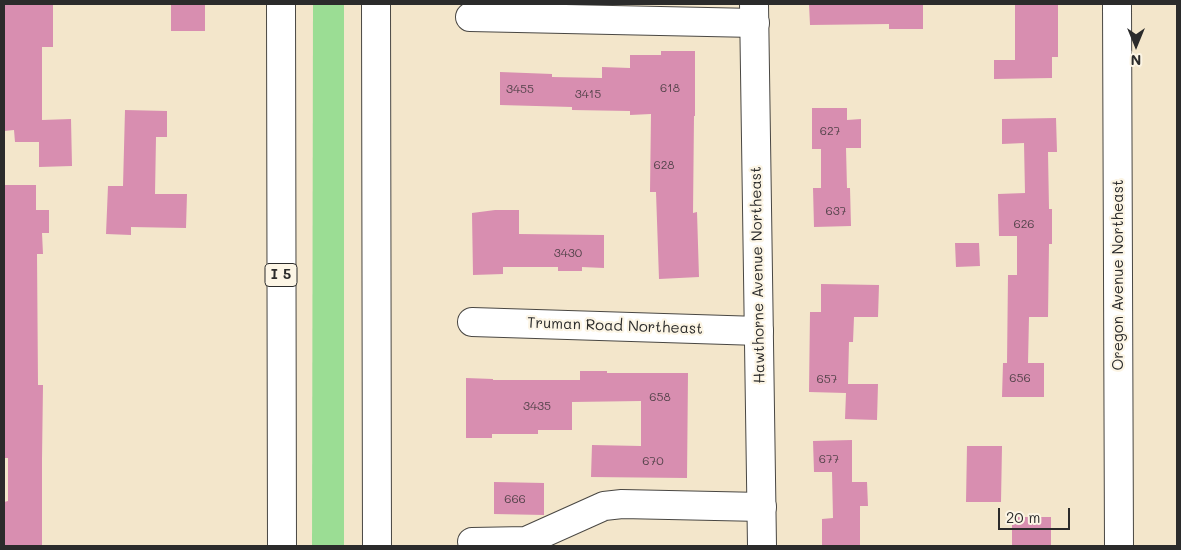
<!DOCTYPE html>
<style>
body{margin:0}
#map{position:relative;width:1181px;height:550px;overflow:hidden;background:#f3e6cb;font-family:Mali,sans-serif}
canvas{display:block}
.frame{position:absolute;inset:0;border:5px solid #2b2b2b;pointer-events:none}
.north{position:absolute;left:1111px;top:20px;width:50px;height:50px;-webkit-text-stroke:4px #fcf5e5;paint-order:stroke;rotate:180deg;font-size:14px;font-weight:700;line-height:20px;text-align:center;color:#2b2b2b}
.north::after{content:'';display:block;margin:auto;width:18px;height:22px;background:#2b2b2b;clip-path:polygon(50% 0,100% 100%,50% 72%,0 100%)}
.scale{position:absolute;left:998px;top:508px;width:72px;height:22px;box-sizing:border-box;border:2px solid #2b2b2b;border-top:0;padding-left:6px;font-size:15px;line-height:18px;white-space:nowrap;color:#2b2b2b;-webkit-text-stroke:4px #fcf5e5;paint-order:stroke}
</style>
<div id="map">
<canvas width="1181" height="550"></canvas>
<div class="frame"></div>
<div class="north">N</div>
<div class="scale">20 m</div>
</div>
<script>
const c = document.querySelector('canvas').getContext('2d');
c.lineJoin = 'round';
function fillPath(path, color) { c.fillStyle = color; c.fill(path, 'evenodd'); }
const toPath = rows => new Path2D(rows.map(r => 'M' + r).join(''));
function stroke(path, color, width, dash) { c.strokeStyle = color; c.lineWidth = width; c.lineCap = dash ? 'butt' : 'round'; c.setLineDash(dash || []); c.stroke(path); }
function label(font, color, halo, rows, align = 'center') {
  c.font = font + ' Mali,sans-serif'; c.lineWidth = 4.5; c.setLineDash([]); c.textBaseline = 'middle'; c.strokeStyle = halo; c.fillStyle = color; for (const [text, x, y, turn = 0] of rows) {
    c.save(); c.translate(x, y); c.rotate((+turn || 0) * Math.PI / 180); c.textAlign = isNaN(turn) ? turn : align; if (halo) c.strokeText(text, 0, 0); c.fillText(text, 0, 0); c.restore();
  }
}
fillPath(toPath([
 [313,4,344,4,344,546,312,546]
]), '#9bdd94');
fillPath(toPath([
 [4,4,53,4,53,47,42,47,42,120,71,119,72,166,39,167,39,142,15,142,14,130,4,131],
 [171,4,205,4,205,31,171,31],
 [809,4,923,4,923,29,889,29,889,24,810,25],
 [1015,4,1058,4,1058,57,1052,57,1052,78,994,79,994,60,1015,60],
 [661,51,695,51,695,116,694,116,693,213,697,212,699,277,659,279,656,192,650,192,651,114,630,115,630,111,572,110,572,107,500,105,500,72,552,74,552,77,602,78,602,67,630,68,630,55,661,55],
 [812,108,847,108,847,120,861,119,861,148,846,148,847,188,850,188,851,226,814,227,813,188,821,188,821,149,812,149],
 [125,110,167,111,167,137,156,137,155,194,187,194,186,228,131,227,131,235,106,234,108,186,123,186],
 [1056,118,1057,152,1048,152,1049,209,1052,209,1052,244,1049,244,1048,317,1029,317,1028,363,1044,363,1044,397,1002,397,1003,363,1007,363,1008,275,1017,275,1017,236,999,236,998,194,1025,193,1024,143,1002,144,1002,119],
 [4,185,36,185,36,210,49,210,49,233,42,233,43,254,37,254,38,385,43,385,42,459,42,546,4,546,4,502,8,501,8,458,4,458],
 [495,210,519,210,519,234,604,235,604,268,582,267,582,271,558,271,558,267,503,267,503,274,473,275,472,213],
 [955,243,979,243,980,266,956,267],
 [821,284,879,285,878,317,854,317,853,342,849,342,848,384,878,384,877,420,845,419,846,393,809,392,810,312,821,312],
 [580,371,607,371,607,373,688,373,687,478,591,477,592,445,641,446,641,401,572,402,572,430,538,430,538,434,492,434,492,438,466,438,466,378,493,379,493,380,580,380],
 [852,440,852,482,867,482,868,506,860,506,860,546,822,546,822,519,833,518,832,472,814,472,813,441],
 [967,446,1002,446,1001,502,966,502],
 [494,482,544,483,544,515,494,514],
 [1012,517,1051,517,1051,546,1012,546]
]), '#d88eb0');
const minor = toPath([
 [1117,4,1119,546],
 [470,17,755,23],
 [472,322,759,331],
 [472,542,526,541,604,506,622,504,762,507]
]);
const major = toPath([
 [754,4,762,546]
]);
const highway = toPath([
 [281,4,282,546],
 [376,4,377,546]
]);
stroke(minor, '#494743', 30);
stroke(major, '#494743', 30);
stroke(highway, '#494743', 30);
stroke(minor, '#fff', 28);
stroke(major, '#fff', 28);
stroke(highway, '#fff', 28);
label('12px', '#56444c', null, [
 ["618",670,88],
 ["3455",520,89],
 ["3415",588,94],
 ["627",830,131],
 ["628",664,165],
 ["637",836,211],
 ["626",1024,224],
 ["3430",568,253],
 ["656",1020,378],
 ["657",827,379],
 ["658",660,397],
 ["3435",537,406],
 ["677",829,459],
 ["670",653,461],
 ["666",515,499]
]);
for (const [x, y, w] of [
 [281,275,32]
]) { const box = new Path2D(); box.roundRect(x - w / 2, y - 11.5, w, 23, 4); c.fillStyle = '#fcf5e5'; c.fill(box); stroke(box, '#2b2b2b', 1); }
label('bold 14px', '#2b2b2b', null, [
 ["I 5",281,275]
]);
label('15px', '#2b2b2b', '#fcf5e5', [
 ["Hawthorne Avenue Northeast",758,275,-91],
 ["Oregon Avenue Northeast",1118,275,-90],
 ["Truman Road Northeast",615,326,2]
]);
</script>
